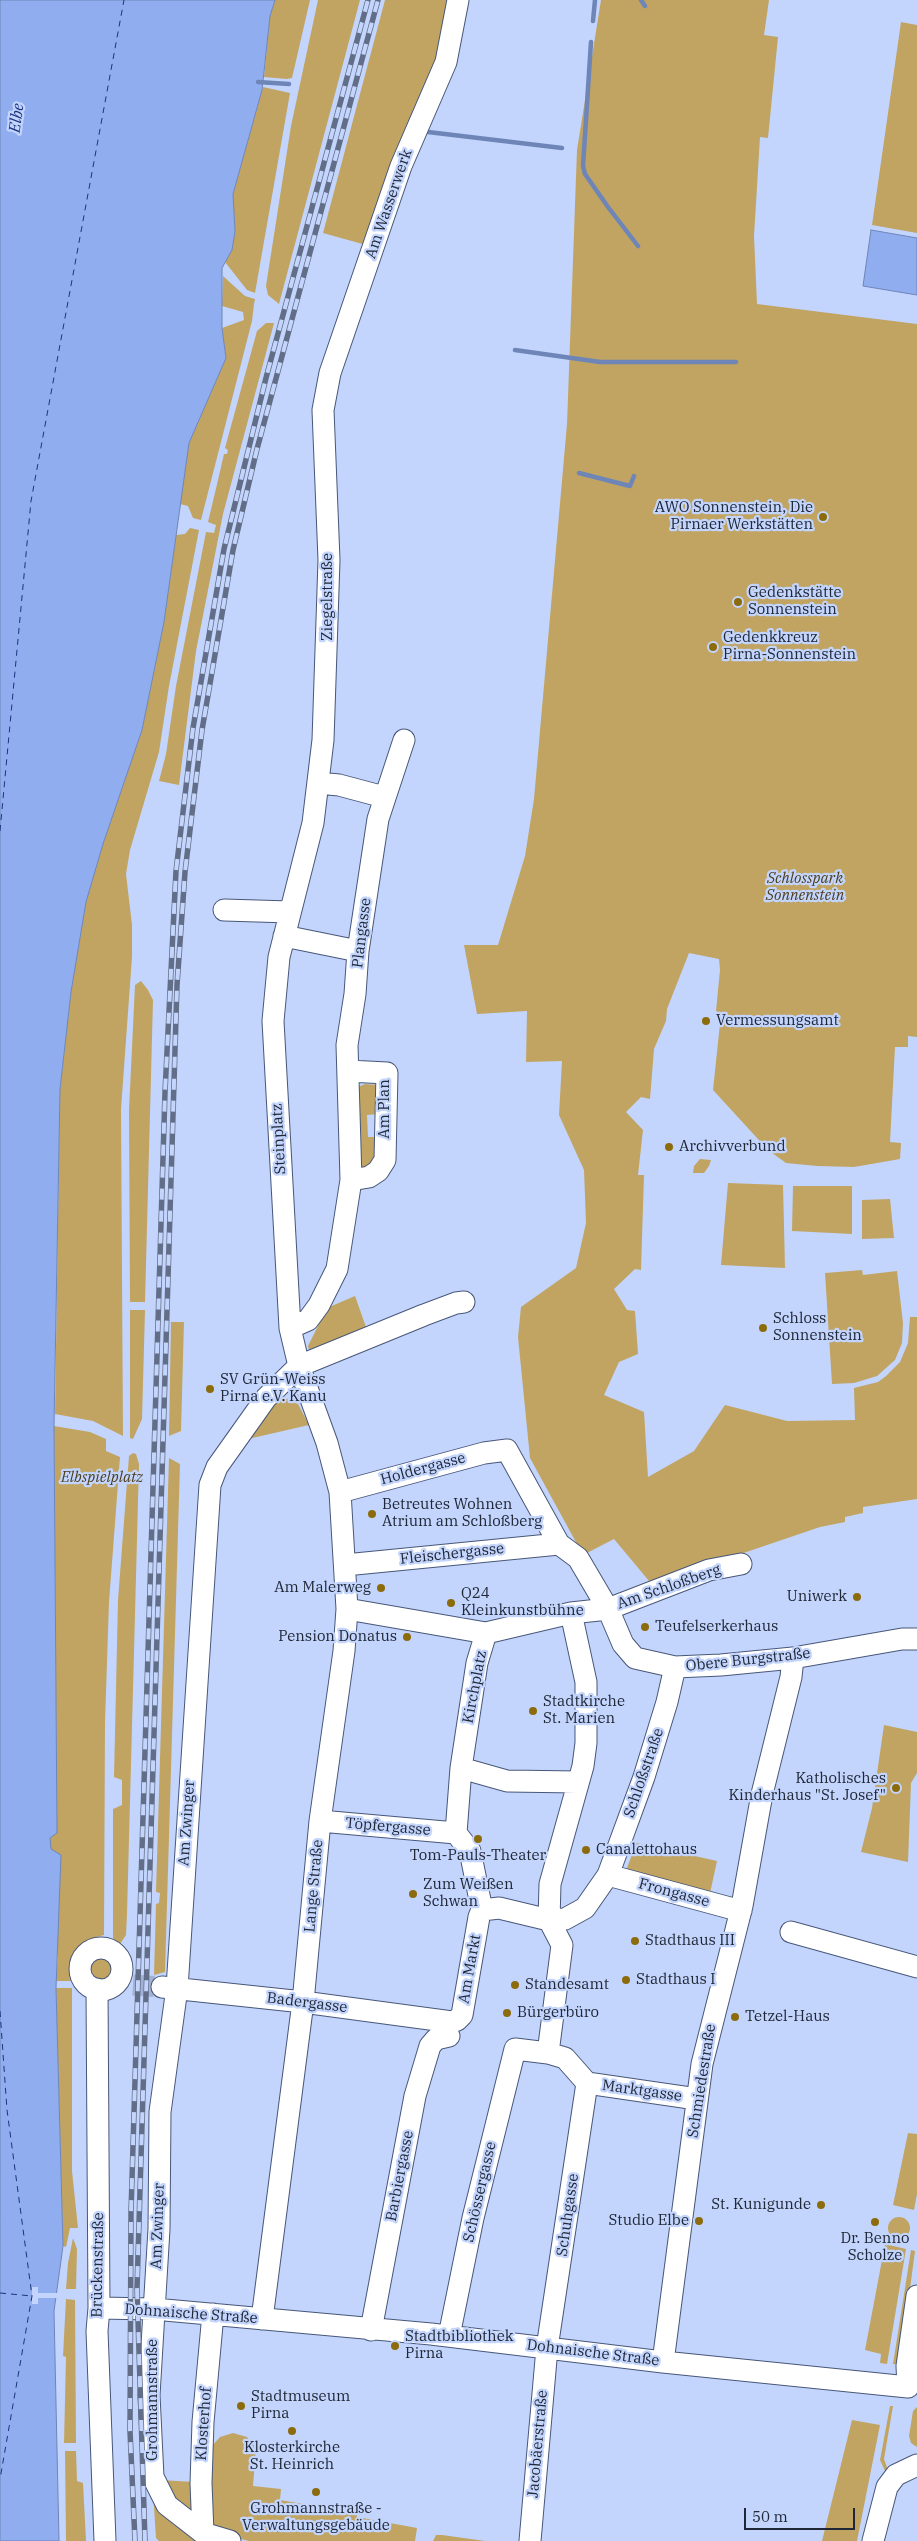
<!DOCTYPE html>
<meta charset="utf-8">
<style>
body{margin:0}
#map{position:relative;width:917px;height:2541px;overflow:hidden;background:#c3d5fd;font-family:"IBM Plex Serif",serif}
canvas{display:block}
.scale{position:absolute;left:744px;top:2508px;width:111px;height:22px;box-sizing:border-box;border:2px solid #202736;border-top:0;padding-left:6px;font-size:15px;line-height:18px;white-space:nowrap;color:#202736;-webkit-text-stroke:4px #c3d5fd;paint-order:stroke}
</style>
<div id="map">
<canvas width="917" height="2541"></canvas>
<div class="scale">50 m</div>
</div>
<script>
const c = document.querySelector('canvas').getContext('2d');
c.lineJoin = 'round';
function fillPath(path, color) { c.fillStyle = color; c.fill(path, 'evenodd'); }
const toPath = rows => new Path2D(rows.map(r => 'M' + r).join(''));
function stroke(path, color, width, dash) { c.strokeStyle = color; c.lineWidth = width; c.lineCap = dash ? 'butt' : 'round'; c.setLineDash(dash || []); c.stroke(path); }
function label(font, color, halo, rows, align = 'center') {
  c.font = font + ' "IBM Plex Serif",serif'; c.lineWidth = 4.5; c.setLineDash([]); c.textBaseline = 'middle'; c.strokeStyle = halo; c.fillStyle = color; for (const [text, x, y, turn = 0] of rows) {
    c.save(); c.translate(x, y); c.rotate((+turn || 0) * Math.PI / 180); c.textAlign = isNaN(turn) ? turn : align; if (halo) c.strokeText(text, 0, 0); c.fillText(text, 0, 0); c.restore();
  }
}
fillPath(toPath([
 [275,0,310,0,292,78,287,79,264,77,270,16],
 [318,0,360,0,279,304,268,295,266,286,291,126],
 [385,0,453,0,441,59,366,245,323,233],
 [601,0,769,0,764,35,778,37,768,138,760,137,754,236,757,304,917,324,917,1037,908,1036,908,1047,895,1047,890,1142,901,1143,900,1159,854,1167,817,1166,786,1163,768,1150,713,1090,721,1014,716,1011,720,970,719,959,689,953,667,1009,666,1021,654,1049,650,1099,641,1097,626,1112,643,1130,638,1175,644,1175,641,1270,635,1269,614,1289,627,1310,635,1311,638,1354,619,1362,604,1395,644,1412,648,1477,694,1451,725,1405,787,1421,855,1420,854,1388,878,1382,886,1376,900,1362,908,1343,910,1317,917,1317,917,1499,863,1507,863,1513,845,1517,845,1522,820,1527,717,1562,649,1581,614,1539,583,1555,530,1458,518,1337,521,1307,576,1268,586,1223,584,1170,559,1115,562,1061,526,1062,527,1011,477,1014,464,945,498,945,525,856,534,799,567,424,577,150],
 [901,22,917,25,917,233,872,225],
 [263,87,290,93,255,293,247,290,225,262,232,250,235,231,233,194],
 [223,276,245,296,255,299,254,304,252,321,201,520,193,518,188,506,180,504,189,443,226,358,222,328,244,320,243,312,222,306],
 [266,323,274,323,223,514,196,651,179,785,159,781,166,754,176,686,206,532,214,533,216,525,208,522,218,480,224,454,227,454,228,450,225,448,257,331],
 [190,528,199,530,169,686,159,752,130,850,126,874,132,925,132,957,121,1109,123,1436,93,1421,55,1414,60,1089,71,992,86,902,103,844,142,730,164,622,176,535,185,534],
 [141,981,148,990,153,1000,145,1302,130,1302,129,1110,135,985],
 [365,1084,379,1085,379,1114,367,1115,368,1137,380,1137,380,1162,358,1170,358,1087],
 [700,1159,711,1160,709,1166,704,1173,693,1173,694,1166],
 [728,1183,783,1185,785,1268,721,1265],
 [793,1186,852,1186,852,1234,792,1231],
 [890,1199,894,1238,862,1239,862,1200],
 [862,1270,863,1275,897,1271,903,1323,902,1343,895,1360,877,1376,854,1383,832,1384,825,1273],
 [355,1296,367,1330,310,1353,308,1346,327,1308],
 [130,1310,145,1310,142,1419,133,1439,130,1438],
 [171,1322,184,1322,181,1431,169,1436],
 [285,1398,298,1404,309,1425,248,1439,279,1399],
 [54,1426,90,1432,106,1439,106,1451,120,1457,109,1602,105,1722,104,1935,89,1939,75,1950,70,1962,71,1981,56,1981,58,1956,50,1838,57,1832],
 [133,1453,136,1454,139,1464,127,1914,126,1935,120,1944,113,1939,113,1809,122,1805,122,1780,114,1777,118,1600,129,1456],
 [169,1458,180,1464,165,1972,154,1975,156,1904,159,1903,160,1893,156,1892],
 [884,1725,917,1732,917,1773,911,1783,908,1862,861,1852,872,1808],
 [636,1843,717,1861,709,1898,626,1871],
 '88 1969a12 12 0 1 1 24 0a12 12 0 1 1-24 0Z',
 [56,1988,72,1988,72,2171,78,2228,70,2228,66,2247,63,2246],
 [908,2133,917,2134,917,2194,914,2210,893,2205],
 '888 2228a11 11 0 1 1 22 0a11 11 0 1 1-22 0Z',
 [73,2238,77,2249,76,2289,66,2289,68,2263],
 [885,2244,906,2249,887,2364,880,2363,881,2354,865,2350],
 [911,2250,915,2251,900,2364,893,2364],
 [66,2299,75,2300,76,2443,64,2443,66,2357,63,2356],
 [890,2406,893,2406,884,2459,889,2473,887,2475,880,2460],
 [917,2407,917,2447,911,2443,909,2436,913,2411],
 [852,2420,880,2425,857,2541,822,2541],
 [233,2433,247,2437,256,2448,253,2486,281,2489,280,2500,357,2513,357,2517,417,2528,415,2541,249,2541,225,2535,207,2521,211,2447,220,2437],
 [65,2451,76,2451,77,2481,83,2483,86,2541,66,2541],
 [159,2480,195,2482,196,2522],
 [153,2492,195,2532,195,2541,159,2541,156,2538],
 [436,2535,442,2535,485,2541,433,2541]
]), '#c1a462');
const water = toPath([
 [0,0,275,0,270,16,262,90,233,194,235,231,232,250,222,268,222,328,226,358,189,443,164,622,142,730,103,844,86,902,71,992,60,1089,54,1426,57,1833,50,1838,51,1849,61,1855,56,1988,63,2246,54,2311,59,2541,0,2541,0,0],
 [871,230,917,238,917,295,863,286,871,230]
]);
fillPath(water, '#90adf0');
stroke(water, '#6e85b8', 1);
fillPath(toPath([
 [32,2287,38,2287,38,2293,59,2293,58,2298,38,2298,38,2304,32,2304]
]), '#c3d5fd');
stroke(toPath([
 [641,0,645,6],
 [593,21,595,0],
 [591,42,583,166,585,174,608,207,638,246],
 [258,82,289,84],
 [428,132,562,148],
 [515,350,600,362,736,362],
 [579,473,630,486,634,476]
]), '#6e85b8', 4.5);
stroke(toPath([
 [0,831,31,501,124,0],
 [0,2011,7,2110,32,2296,0,2479],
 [0,2293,32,2296]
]), '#1b3480', 1, [6, 5]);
stroke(toPath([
 [133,1985,162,1987]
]), '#a2b2d5', 21, [21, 11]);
const minor = toPath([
 [318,783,339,785,384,797],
 [224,910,290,912],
 [284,936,358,951],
 [348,1071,387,1073,385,1160,378,1171,369,1177,351,1180],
 [290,1328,308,1320,319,1305,337,1269,351,1180,347,1045,355,994,358,951,378,819,404,740],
 [340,1492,484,1453,507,1450,559,1544,578,1558,608,1609,623,1644,635,1658,675,1667,721,1665,793,1658,902,1639,917,1639],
 [345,1565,559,1544],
 [347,1609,486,1633,571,1613,608,1609,709,1570,741,1564],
 [461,1768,507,1781,578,1782],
 [320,1821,456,1833],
 [456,1833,461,1768,477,1663,486,1633],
 [608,1875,741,1911],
 [482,1910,499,1908,549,1920,565,1919,585,1908,608,1875,622,1837,644,1777,667,1702,675,1667],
 [791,1932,917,1967],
 '80 1969a21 21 0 1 1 42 0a21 21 0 1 1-42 0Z',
 [162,1987,303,2002,452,2022,457,2020,462,2015,479,1917,482,1910,470,1851,456,1833],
 [97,1989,99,2308,97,2331,105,2541],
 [548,2053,565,2058,587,2083],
 [587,2083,697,2099],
 [99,2308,154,2309,431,2334,663,2362,908,2387],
 [262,2319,303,2002,320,1821,344,1651,347,1609,340,1492,327,1443,299,1366,290,1328,273,1021,279,957,313,823,323,740,329,560,323,410,330,373,401,166,446,62,458,0],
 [371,2330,415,2096,430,2046,436,2039,449,2036],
 [449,2336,473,2218,515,2049,548,2053,562,1945,549,1920,550,1884,583,1766,586,1743,586,1682,571,1613],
 [663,2362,702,2064,742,1906,762,1794,791,1677,793,1658],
 [908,2387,907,2366,917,2296],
 [203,2533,201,2483,203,2422,213,2314],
 [230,2541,203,2533,167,2505,153,2477,149,2395,159,2229,160,2112,177,1988,210,1485,217,1467,266,1398,299,1366,424,1315,456,1303,464,1302],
 [530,2541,547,2348,587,2083],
 [873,2541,887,2487,896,2475,917,2465]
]);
stroke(minor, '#485779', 23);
stroke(minor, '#fff', 21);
const rail = toPath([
 [135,2541,130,2431,131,2212,165,1092,176,871,193,728,224,549,266,378,368,0],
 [145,2541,137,2288,177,985,185,872,202,730,233,550,257,449,378,0]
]);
stroke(rail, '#626e87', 5.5);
stroke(rail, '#c3d5fd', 4, [11]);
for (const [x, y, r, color] of [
 [823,517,5,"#8c6b0d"],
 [738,602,5,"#8c6b0d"],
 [713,647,5,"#8c6b0d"],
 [706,1021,5,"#8c6b0d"],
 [669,1147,5,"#8c6b0d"],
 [763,1328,5,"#8c6b0d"],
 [210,1389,5,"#8c6b0d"],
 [372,1514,5,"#8c6b0d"],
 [381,1588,5,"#8c6b0d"],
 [857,1597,5,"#8c6b0d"],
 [451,1603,5,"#8c6b0d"],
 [645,1627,5,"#8c6b0d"],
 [407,1637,5,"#8c6b0d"],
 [533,1711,5,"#8c6b0d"],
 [896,1788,5,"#8c6b0d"],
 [478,1839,5,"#8c6b0d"],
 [586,1850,5,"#8c6b0d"],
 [413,1894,5,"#8c6b0d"],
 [635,1941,5,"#8c6b0d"],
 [626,1980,5,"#8c6b0d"],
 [515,1985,5,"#8c6b0d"],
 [507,2013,5,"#8c6b0d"],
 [735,2017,5,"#8c6b0d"],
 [821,2205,5,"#8c6b0d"],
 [699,2221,5,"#8c6b0d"],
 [875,2222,5,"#8c6b0d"],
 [395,2346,5,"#8c6b0d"],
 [241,2406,5,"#8c6b0d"],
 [292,2431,5,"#8c6b0d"],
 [316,2492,5,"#8c6b0d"]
]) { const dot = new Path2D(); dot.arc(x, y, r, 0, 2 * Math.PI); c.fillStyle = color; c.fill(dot); stroke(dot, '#c3d5fd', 2); }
label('15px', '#202736', '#c3d5fd', [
 ["Am Wasserwerk",389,204,-71],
 ["Ziegelstraße",328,597,-90],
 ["Plangasse",362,933,-83],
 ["Am Plan",385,1109,-90],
 ["Steinplatz",279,1139,-93],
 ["Holdergasse",423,1469,-15],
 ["Fleischergasse",452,1554,-6],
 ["Am Schloßberg",669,1587,-19],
 ["Obere Burgstraße",748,1660,-6],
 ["Kirchplatz",475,1687,-79],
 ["Schloßstraße",644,1773,-71],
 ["Am Zwinger",187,1823,-86],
 ["Töpfergasse",388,1827,5],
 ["Lange Straße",314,1886,-85],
 ["Frongasse",674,1893,15],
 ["Am Markt",470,1969,-80],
 ["Badergasse",307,2003,7],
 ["Schmiedestraße",702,2081,-81],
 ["Marktgasse",642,2091,8],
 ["Barbiergasse",400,2176,-79],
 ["Schössergasse",480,2192,-77],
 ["Schuhgasse",568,2215,-82],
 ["Am Zwinger",158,2226,-88],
 ["Brückenstraße",98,2265,-89],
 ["Dohnaische Straße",191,2314,4],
 ["Dohnaische Straße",593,2353,7],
 ["Grohmannstraße",153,2400,-90],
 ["Klosterhof",204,2424,-86],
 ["Jacobäerstraße",538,2444,-85]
]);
label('15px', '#202736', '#c3d5fd', [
 ["AWO Sonnenstein, Die",813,508,"right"],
 ["Pirnaer Werkstätten",813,525,"right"],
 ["Gedenkstätte",748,593],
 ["Sonnenstein",748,610],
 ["Gedenkkreuz",723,638],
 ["Pirna-Sonnenstein",723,655],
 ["Vermessungsamt",716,1021],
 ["Archivverbund",679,1147],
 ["Schloss",773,1319],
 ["Sonnenstein",773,1336],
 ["SV Grün-Weiss",220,1380],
 ["Pirna e.V. Kanu",220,1397],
 ["Betreutes Wohnen",382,1505],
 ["Atrium am Schloßberg",382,1522],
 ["Am Malerweg",371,1588,"right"],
 ["Q24",461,1594],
 ["Kleinkunstbühne",461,1611],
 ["Uniwerk",847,1597,"right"],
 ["Teufelserkerhaus",655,1627],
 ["Pension Donatus",397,1637,"right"],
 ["Stadtkirche",543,1702],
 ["St. Marien",543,1719],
 ["Katholisches",886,1779,"right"],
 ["Kinderhaus \"St. Josef\"",886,1796,"right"],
 ["Canalettohaus",596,1850],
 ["Tom-Pauls-Theater",478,1856,"center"],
 ["Zum Weißen",423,1885],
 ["Schwan",423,1902],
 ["Stadthaus III",645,1941],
 ["Stadthaus I",636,1980],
 ["Standesamt",525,1985],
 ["Bürgerbüro",517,2013],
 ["Tetzel-Haus",745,2017],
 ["St. Kunigunde",811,2205,"right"],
 ["Studio Elbe",689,2221,"right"],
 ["Dr. Benno",875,2239,"center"],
 ["Scholze",875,2256,"center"],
 ["Stadtbibliothek",405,2337],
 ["Pirna",405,2354],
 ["Stadtmuseum",251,2397],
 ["Pirna",251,2414],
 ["Klosterkirche",292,2448,"center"],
 ["St. Heinrich",292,2465,"center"],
 ["Grohmannstraße -",316,2509,"center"],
 ["Verwaltungsgebäude",316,2526,"center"]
], 'left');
label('italic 15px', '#4c3d1c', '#c3d5fd', [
 ["Schlosspark",805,879],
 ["Sonnenstein",805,896],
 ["Elbspielplatz",102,1478]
]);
label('italic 16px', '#1b3480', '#c3d5fd', [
 ["Elbe",17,118,-82]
]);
</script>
